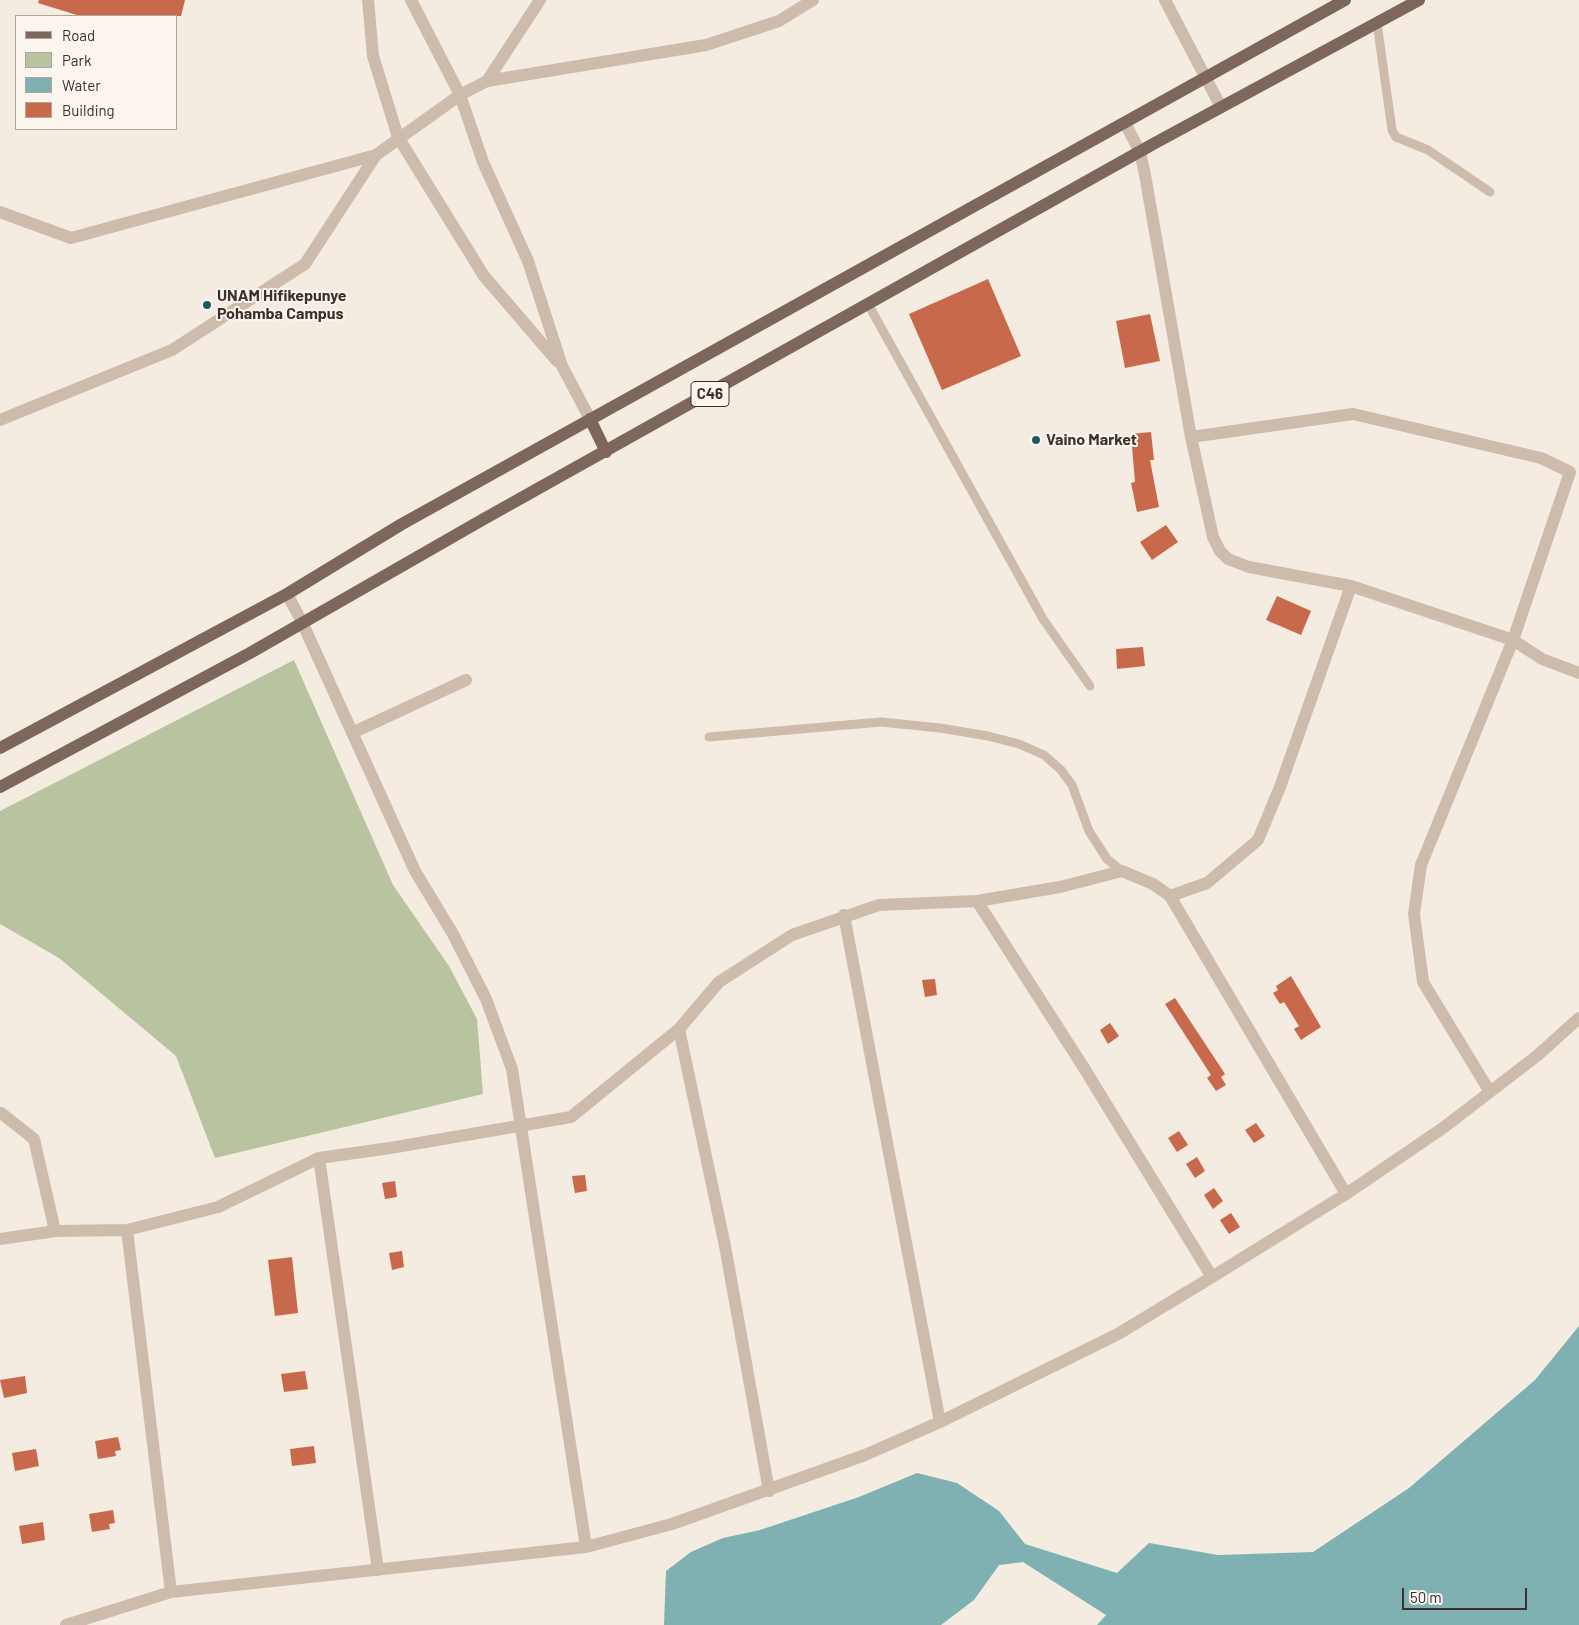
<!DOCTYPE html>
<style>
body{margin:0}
#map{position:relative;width:1579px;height:1625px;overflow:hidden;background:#f4ebe1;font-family:Barlow,sans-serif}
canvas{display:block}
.legend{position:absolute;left:15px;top:15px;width:162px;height:115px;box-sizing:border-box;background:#fbf5ee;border:1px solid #aea6a0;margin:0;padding:6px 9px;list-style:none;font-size:15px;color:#3b302b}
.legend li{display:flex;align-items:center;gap:10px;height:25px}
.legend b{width:25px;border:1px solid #aea6a0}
.scale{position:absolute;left:1402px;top:1588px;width:125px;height:22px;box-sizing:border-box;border:2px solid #3b302b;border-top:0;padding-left:6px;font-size:15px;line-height:18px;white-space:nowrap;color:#3b302b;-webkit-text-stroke:4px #fbf5ee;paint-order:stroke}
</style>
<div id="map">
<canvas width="1579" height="1625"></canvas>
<ul class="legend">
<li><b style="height:6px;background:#7d675c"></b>Road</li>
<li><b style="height:14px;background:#b8c4a0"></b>Park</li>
<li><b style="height:14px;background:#7fb0b2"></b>Water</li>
<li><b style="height:14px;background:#c8694b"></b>Building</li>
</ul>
<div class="scale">50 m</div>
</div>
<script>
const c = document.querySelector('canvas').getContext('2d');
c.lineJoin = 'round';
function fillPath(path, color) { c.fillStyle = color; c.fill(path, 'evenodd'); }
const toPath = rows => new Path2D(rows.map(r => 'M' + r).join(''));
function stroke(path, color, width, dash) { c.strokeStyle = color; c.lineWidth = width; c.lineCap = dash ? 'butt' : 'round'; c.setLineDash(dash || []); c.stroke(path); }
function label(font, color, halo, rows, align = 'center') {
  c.font = font + ' Barlow,sans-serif'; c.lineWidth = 4; c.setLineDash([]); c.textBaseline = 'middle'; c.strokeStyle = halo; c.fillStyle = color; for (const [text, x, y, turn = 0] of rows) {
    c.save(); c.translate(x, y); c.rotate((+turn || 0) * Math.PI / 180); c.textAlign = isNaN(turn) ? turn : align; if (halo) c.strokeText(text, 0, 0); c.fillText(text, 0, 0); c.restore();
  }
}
fillPath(toPath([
 [294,660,393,885,449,966,477,1019,483,1094,215,1158,176,1056,59,958,0,924,0,811]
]), '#b8c4a0');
fillPath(toPath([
 [1579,1326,1579,1625,1097,1625,1106,1615,1023,1562,999,1565,974,1600,941,1625,664,1625,666,1571,691,1552,723,1538,760,1530,859,1497,917,1473,957,1483,999,1511,1025,1544,1117,1573,1149,1543,1218,1555,1313,1552,1409,1488,1535,1380]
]), '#7fb0b2');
fillPath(toPath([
 [39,0,185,0,181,16,80,16,38,3],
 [988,279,1021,356,942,390,909,314],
 [1150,314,1160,361,1125,368,1116,321],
 [1151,432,1154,460,1150,460,1159,507,1137,512,1131,483,1135,482,1131,434],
 [1166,525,1178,542,1152,560,1140,542],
 [1277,596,1311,611,1301,635,1266,620],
 [1143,647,1145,666,1117,669,1116,649],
 [1291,976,1321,1027,1301,1040,1294,1029,1299,1026,1284,1002,1280,1004,1273,993,1278,990,1276,986],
 [935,979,937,995,925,997,922,980],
 [1175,998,1225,1074,1221,1077,1226,1085,1216,1091,1207,1078,1211,1075,1165,1004],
 [1110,1023,1119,1036,1108,1044,1100,1030],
 [1256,1123,1265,1136,1254,1143,1245,1130],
 [1179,1131,1188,1145,1177,1152,1168,1138],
 [1197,1157,1205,1171,1195,1178,1186,1164],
 [585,1175,587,1191,575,1193,572,1176],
 [395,1181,397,1197,385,1199,382,1183],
 [1214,1188,1223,1201,1213,1209,1204,1195],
 [1231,1213,1240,1227,1229,1234,1220,1220],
 [402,1251,404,1267,392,1270,389,1253],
 [292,1257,298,1313,275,1316,268,1260],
 [305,1371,308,1389,284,1392,281,1374],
 [25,1376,27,1393,4,1398,0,1380],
 [118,1437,121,1450,115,1451,116,1456,98,1459,95,1441],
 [314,1446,316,1463,292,1466,290,1449],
 [36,1449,39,1466,15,1471,12,1453],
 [113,1510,115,1523,109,1524,110,1529,92,1532,89,1514],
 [43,1522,45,1540,22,1544,19,1526]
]), '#c8694b');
stroke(toPath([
 [1377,23,1392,130,1396,137,1428,150,1490,192],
 [868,304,1043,619,1090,686],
 [709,737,881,722,940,728,988,736,1019,744,1044,755,1061,770,1072,785,1089,831,1107,859,1122,871]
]), '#cdbbac', 9);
stroke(toPath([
 [368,0,373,56,398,137,484,276,557,361],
 [411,0,460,95,483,162,528,261,562,366,590,419],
 [1165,0,1221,107],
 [487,81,540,0],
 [1125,123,1140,152,1145,175,1191,437,1213,537,1220,551,1228,559,1249,567,1351,586,1513,640,1542,659,1579,673],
 [0,212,71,238,376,155],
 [0,420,172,350,305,264,376,155,460,95,487,81,706,45,779,21,813,0],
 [1191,437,1353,414,1541,458,1570,472,1513,640,1421,865,1414,914,1423,982,1490,1092],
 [287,594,302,622,415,871,453,934,486,999,512,1069,586,1547],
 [352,733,466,680],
 [1170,896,1207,883,1258,840,1280,787,1351,586],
 [977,901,1084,1068,1212,1277],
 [844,915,940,1422],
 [679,1029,725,1246,769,1491],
 [1,1113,34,1139,55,1231],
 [319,1158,378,1570],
 [127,1230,171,1592],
 [0,1239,55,1231,127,1230,218,1207,319,1158,390,1148,571,1117,679,1029,719,982,792,935,879,905,977,901,1060,887,1122,871,1153,884,1170,896,1346,1194],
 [66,1625,171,1592,586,1547,672,1524,865,1455,940,1422,1118,1334,1212,1277,1346,1194,1443,1128,1538,1055,1579,1018]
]), '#cdbbac', 12);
stroke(toPath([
 [590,419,606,452],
 [0,748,287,594,402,524,1345,0],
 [0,787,250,653,482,520,1155,143,1419,0]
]), '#7d675c', 12);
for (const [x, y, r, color] of [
 [207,305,5,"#1f5a5e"],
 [1036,440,5,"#1f5a5e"]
]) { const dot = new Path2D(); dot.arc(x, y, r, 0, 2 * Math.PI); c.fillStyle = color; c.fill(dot); stroke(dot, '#fbf5ee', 2); }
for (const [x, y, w] of [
 [710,394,38]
]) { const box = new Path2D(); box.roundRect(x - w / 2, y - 12.5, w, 25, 4); c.fillStyle = '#fbf5ee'; c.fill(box); stroke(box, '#3b302b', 1); }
label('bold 15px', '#3b302b', null, [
 ["C46",710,394]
]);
label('bold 16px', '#3b302b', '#fbf5ee', [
 ["UNAM Hifikepunye",217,296],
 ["Pohamba Campus",217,314],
 ["Vaino Market",1046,440]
], 'left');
</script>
